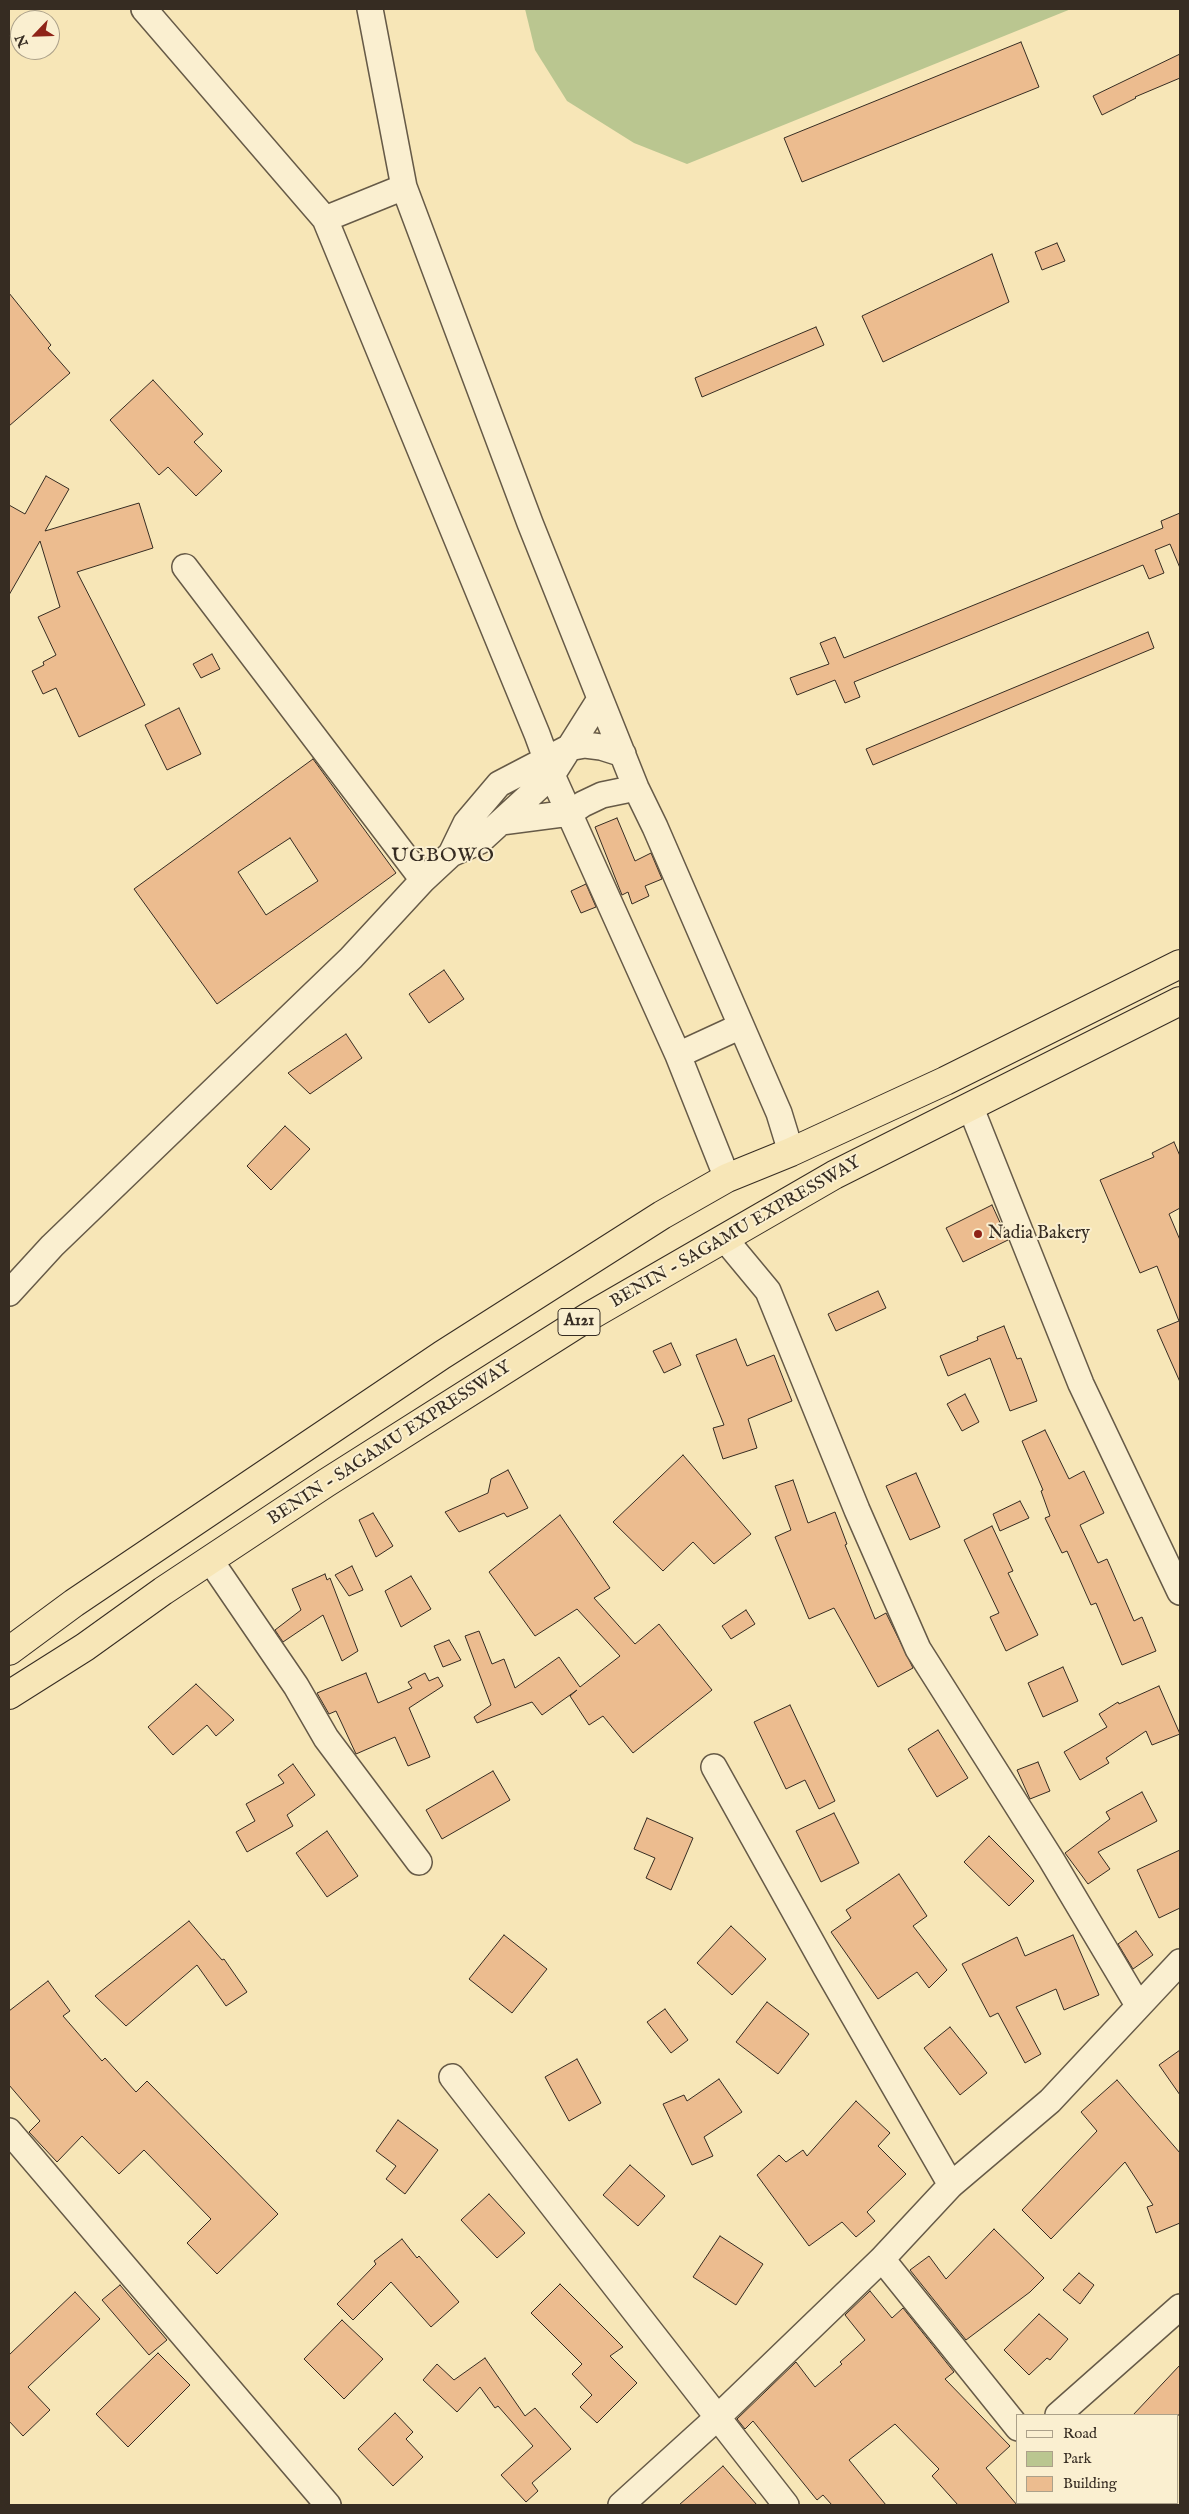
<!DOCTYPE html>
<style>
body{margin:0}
#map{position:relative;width:1189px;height:2514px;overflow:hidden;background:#f7e6b7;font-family:"IM FELL English",serif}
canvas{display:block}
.frame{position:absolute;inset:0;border:10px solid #362c22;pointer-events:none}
.legend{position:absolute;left:1016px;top:2414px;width:162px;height:90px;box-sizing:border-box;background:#faefd0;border:1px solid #aca18a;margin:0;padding:6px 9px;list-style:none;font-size:15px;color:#362c22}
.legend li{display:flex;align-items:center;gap:10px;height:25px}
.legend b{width:25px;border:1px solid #aca18a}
.north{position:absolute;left:10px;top:10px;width:50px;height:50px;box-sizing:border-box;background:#faefd0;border:1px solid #aca18a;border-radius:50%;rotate:246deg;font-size:14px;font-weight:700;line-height:20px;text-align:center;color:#362c22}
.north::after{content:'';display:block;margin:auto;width:18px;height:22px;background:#8f2418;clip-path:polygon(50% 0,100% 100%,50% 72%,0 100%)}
</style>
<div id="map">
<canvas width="1189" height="2514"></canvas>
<div class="frame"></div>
<ul class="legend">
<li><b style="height:6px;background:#faefd0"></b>Road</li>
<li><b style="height:14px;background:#bac690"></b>Park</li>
<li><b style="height:14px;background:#ecbc8f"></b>Building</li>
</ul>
<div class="north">N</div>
</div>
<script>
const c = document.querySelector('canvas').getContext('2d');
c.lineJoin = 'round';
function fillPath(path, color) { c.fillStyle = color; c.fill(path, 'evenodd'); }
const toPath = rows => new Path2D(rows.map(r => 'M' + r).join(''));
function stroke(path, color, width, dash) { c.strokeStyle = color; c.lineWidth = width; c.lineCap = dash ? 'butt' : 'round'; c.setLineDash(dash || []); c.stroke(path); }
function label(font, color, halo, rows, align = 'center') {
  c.font = font + ' "IM FELL English",serif'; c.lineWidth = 4; c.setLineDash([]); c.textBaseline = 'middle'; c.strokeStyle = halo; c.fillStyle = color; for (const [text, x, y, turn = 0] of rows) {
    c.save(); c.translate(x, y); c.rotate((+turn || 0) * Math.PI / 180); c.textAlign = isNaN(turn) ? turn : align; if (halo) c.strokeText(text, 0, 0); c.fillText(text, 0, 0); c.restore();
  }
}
fillPath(toPath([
 [525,9,1071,9,687,164,634,143,567,101,535,50]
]), '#bac690');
const building = toPath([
 [1021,42,1039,87,802,182,784,138,1021,42],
 [1180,54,1180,78,1135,97,1136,98,1102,115,1093,96,1180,54],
 [1057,243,1065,261,1042,270,1035,252,1057,243],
 [992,254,1009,302,883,362,862,316,992,254],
 [9,293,51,345,48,348,70,373,9,426,9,293],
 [816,327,824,345,702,397,695,378,816,327],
 [153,380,203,434,194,442,222,471,196,496,168,467,159,475,110,420,153,380],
 [46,476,69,489,45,531,139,503,153,548,77,572,145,705,79,737,56,688,43,694,32,671,44,665,43,662,56,655,38,617,60,607,40,541,9,595,9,505,25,514,46,476],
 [1180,513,1180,568,1170,544,1155,550,1164,573,1149,579,1143,565,854,682,860,697,845,703,835,680,797,695,790,678,829,664,820,643,835,637,844,658,1163,528,1161,521,1180,513],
 [1148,632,1154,648,873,765,866,749,1148,632],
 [212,654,220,669,201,678,193,664,212,654],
 [179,708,201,754,167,770,145,725,179,708],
 [313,759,396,873,217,1004,134,889,313,759],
 [290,838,318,881,266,915,238,872,290,838],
 [617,818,635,861,651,853,662,879,645,886,649,896,632,904,628,892,622,895,595,827,617,818],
 [586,884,596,907,581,913,571,891,586,884],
 [444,970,464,999,429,1023,409,994,444,970],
 [346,1034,362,1058,310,1094,288,1073,346,1034],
 [285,1126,310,1149,271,1190,247,1166,285,1126],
 [1174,1142,1180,1156,1180,1208,1169,1214,1180,1240,1180,1382,1157,1330,1179,1321,1157,1266,1140,1273,1100,1180,1154,1157,1152,1153,1174,1142],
 [992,1205,1008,1240,963,1262,946,1228,992,1205],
 [878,1291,886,1308,836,1331,828,1314,878,1291],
 [1004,1326,1017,1359,1021,1358,1037,1401,1010,1411,990,1358,948,1376,940,1356,978,1340,977,1337,1004,1326],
 [736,1339,747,1366,774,1355,792,1401,748,1419,757,1448,723,1459,713,1428,724,1425,696,1355,736,1339],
 [671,1343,681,1365,664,1373,653,1351,671,1343],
 [965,1394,979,1422,962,1431,947,1404,965,1394],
 [1045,1430,1069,1479,1084,1471,1104,1513,1080,1525,1098,1563,1107,1559,1134,1621,1142,1617,1156,1651,1122,1665,1096,1603,1091,1605,1067,1551,1062,1553,1045,1518,1050,1516,1041,1491,1043,1490,1022,1441,1045,1430],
 [683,1455,751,1534,714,1564,693,1542,663,1571,613,1522,683,1455],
 [508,1470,528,1508,507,1517,504,1513,459,1532,445,1512,488,1493,491,1479,508,1470],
 [916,1473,940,1527,910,1540,886,1486,916,1473],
 [793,1480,808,1523,835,1512,847,1544,845,1545,875,1619,886,1613,913,1668,878,1687,834,1608,809,1619,775,1537,791,1530,775,1486,793,1480],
 [1020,1501,1029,1518,1000,1531,993,1514,1020,1501],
 [373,1513,393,1546,376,1557,359,1520,373,1513],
 [560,1515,610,1588,594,1598,635,1644,659,1624,712,1690,633,1753,603,1716,589,1725,570,1696,577,1690,542,1715,532,1702,477,1723,474,1717,491,1705,465,1636,479,1631,492,1664,504,1659,515,1688,559,1657,580,1687,620,1656,577,1609,535,1636,489,1572,560,1515],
 [992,1526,1013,1571,1008,1573,1038,1635,1006,1651,990,1617,999,1613,964,1540,992,1526],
 [352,1566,363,1590,349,1596,335,1575,352,1566],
 [325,1574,327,1580,330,1578,358,1651,342,1661,323,1615,283,1642,275,1630,301,1610,292,1589,325,1574],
 [411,1576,431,1609,401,1627,385,1591,411,1576],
 [746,1610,755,1624,731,1639,722,1626,746,1610],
 [449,1640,461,1660,443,1667,434,1646,449,1640],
 [1063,1667,1078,1701,1043,1717,1028,1683,1063,1667],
 [366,1673,378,1703,412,1688,408,1682,425,1673,429,1681,438,1677,443,1686,409,1708,430,1757,408,1766,395,1737,356,1754,336,1711,329,1714,317,1693,366,1673],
 [196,1684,234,1720,216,1736,207,1725,173,1755,148,1727,196,1684],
 [1159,1686,1180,1734,1152,1745,1146,1731,1106,1758,1109,1763,1080,1780,1064,1752,1107,1727,1099,1714,1118,1702,1119,1704,1159,1686],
 [790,1705,835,1801,819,1809,805,1780,786,1789,754,1722,790,1705],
 [938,1730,968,1778,937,1797,908,1749,938,1730],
 [1038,1762,1050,1791,1030,1799,1017,1770,1038,1762],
 [293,1764,315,1795,287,1815,293,1826,247,1852,236,1832,255,1821,246,1804,284,1783,278,1775,293,1764],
 [493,1771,510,1800,442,1839,426,1810,493,1771],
 [1142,1792,1157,1821,1098,1852,1110,1869,1088,1884,1065,1853,1110,1819,1106,1812,1142,1792],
 [834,1813,859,1863,821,1882,796,1831,834,1813],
 [647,1818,693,1838,671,1890,646,1878,655,1858,634,1849,647,1818],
 [327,1831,358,1876,327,1897,296,1853,327,1831],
 [989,1836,1034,1881,1009,1906,964,1862,989,1836],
 [1180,1850,1180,1908,1159,1918,1137,1870,1180,1850],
 [899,1874,927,1916,913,1926,947,1970,929,1988,917,1972,878,1999,831,1932,851,1918,846,1910,899,1874],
 [189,1921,222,1960,224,1959,247,1992,226,2006,197,1965,126,2026,95,1996,189,1921],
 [731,1926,766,1959,732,1995,697,1963,731,1926],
 [1136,1931,1153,1955,1133,1969,1118,1944,1136,1931],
 [504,1935,547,1969,512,2013,469,1979,504,1935],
 [1073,1935,1099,1995,1064,2010,1056,1989,1016,2007,1041,2054,1025,2063,998,2013,990,2017,962,1964,1017,1937,1025,1956,1073,1935],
 [48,1981,70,2011,63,2016,102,2061,105,2058,136,2092,147,2081,278,2214,217,2274,187,2243,211,2219,144,2150,119,2174,82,2136,57,2162,29,2132,40,2121,9,2085,9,2011,48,1981],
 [767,2002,809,2034,778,2074,736,2042,767,2002],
 [665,2009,688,2040,671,2053,647,2022,665,2009],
 [950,2027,987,2073,960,2095,924,2048,950,2027],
 [1180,2050,1180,2095,1159,2065,1180,2050],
 [577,2059,601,2103,569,2121,545,2077,577,2059],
 [719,2079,742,2112,704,2137,713,2156,692,2165,663,2104,684,2095,687,2101,719,2079],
 [1117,2080,1180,2153,1180,2223,1156,2233,1147,2207,1153,2205,1125,2162,1051,2239,1022,2210,1097,2131,1081,2112,1117,2080],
 [856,2101,890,2133,878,2146,906,2174,867,2212,875,2221,856,2237,842,2222,809,2246,757,2175,779,2155,786,2162,803,2150,807,2156,856,2101],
 [398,2120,438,2150,405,2194,386,2179,396,2166,376,2151,398,2120],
 [630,2165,665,2196,638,2226,603,2195,630,2165],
 [489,2194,525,2233,497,2258,461,2220,489,2194],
 [994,2229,1044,2278,1030,2292,966,2340,910,2270,929,2256,946,2279,994,2229],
 [720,2236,763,2264,736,2305,693,2277,720,2236],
 [402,2239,417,2258,419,2256,459,2302,431,2327,391,2282,353,2320,337,2304,376,2264,374,2261,402,2239],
 [1079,2273,1094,2285,1080,2304,1063,2290,1079,2273],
 [560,2284,623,2347,610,2356,637,2383,597,2423,580,2407,592,2395,572,2374,582,2364,531,2313,560,2284],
 [120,2285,167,2340,149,2355,102,2300,120,2285],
 [870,2291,892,2318,903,2308,954,2372,945,2379,1010,2446,986,2468,1017,2505,958,2505,932,2476,939,2469,895,2424,849,2460,886,2505,832,2505,823,2495,817,2500,753,2421,745,2429,737,2419,796,2362,815,2387,842,2364,840,2362,865,2340,845,2315,870,2291],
 [75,2292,100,2319,28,2387,50,2410,23,2436,9,2421,9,2355,75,2292],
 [1039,2314,1068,2339,1050,2360,1047,2358,1029,2375,1004,2350,1039,2314],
 [342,2320,383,2359,344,2399,304,2359,342,2320],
 [158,2353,190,2385,128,2447,96,2414,158,2353],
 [485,2358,525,2416,535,2408,571,2449,532,2483,538,2491,526,2502,501,2475,533,2446,498,2406,495,2408,480,2387,457,2412,423,2380,437,2364,454,2380,485,2358],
 [1180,2365,1180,2415,1133,2415,1180,2365],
 [395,2413,413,2432,406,2439,423,2457,393,2486,358,2449,395,2413],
 [723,2466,757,2505,679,2505,723,2466]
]);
fillPath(building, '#ecbc8f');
stroke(building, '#362c22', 1);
const minor = toPath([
 [144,9,325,219,537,734,552,775,678,1055,727,1178],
 [370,9,404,187,530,523,636,788,655,827,779,1113,791,1152],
 [325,219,404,187],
 [185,567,423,880],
 [501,822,570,813,583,804,602,795,636,788],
 [451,854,466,823,499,784,568,748,585,745,601,747,623,754],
 [678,1055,741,1026],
 [970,1106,1081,1384,1180,1592],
 [724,1238,768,1291,857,1510,918,1649,1051,1859,1138,2005],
 [9,1293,52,1246,351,958,423,880,451,854,480,841,552,775,600,699],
 [210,1560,296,1686,326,1738,419,1862],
 [714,1767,826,1968,951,2185],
 [452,2077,786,2505],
 [9,2131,328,2505],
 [882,2259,1018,2428],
 [1058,2415,1180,2307],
 [1077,2503,1079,2505],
 [621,2505,718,2417,882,2259,951,2185,1050,2101,1180,1962]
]);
const highway = toPath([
 [9,1651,74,1603,442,1355,662,1215,727,1178,791,1152,945,1081,1180,964],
 [9,1695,85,1647,163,1591,326,1483,588,1317,834,1175,1180,1001]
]);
stroke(minor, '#665a47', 28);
stroke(highway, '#362c22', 30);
stroke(minor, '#faefd0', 25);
stroke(highway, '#f7e6b7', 28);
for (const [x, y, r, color] of [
 [978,1234,5,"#8f2418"]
]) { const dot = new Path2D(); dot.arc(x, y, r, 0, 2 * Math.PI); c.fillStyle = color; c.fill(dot); stroke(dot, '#faefd0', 2); }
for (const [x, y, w] of [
 [579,1322,42]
]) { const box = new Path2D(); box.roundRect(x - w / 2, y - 13.5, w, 27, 4); c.fillStyle = '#faefd0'; c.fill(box); stroke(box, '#362c22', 1); }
label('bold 16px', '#362c22', null, [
 ["A121",579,1322]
]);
label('18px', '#362c22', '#faefd0', [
 ["BENIN - SAGAMU EXPRESSWAY",736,1233,-30],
 ["BENIN - SAGAMU EXPRESSWAY",390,1444,-33]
]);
label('18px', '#362c22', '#faefd0', [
 ["Nadia Bakery",988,1234]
], 'left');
c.letterSpacing = '1px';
label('20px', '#362c22', '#faefd0', [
 ["UGBOWO",443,857]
]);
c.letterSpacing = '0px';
</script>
